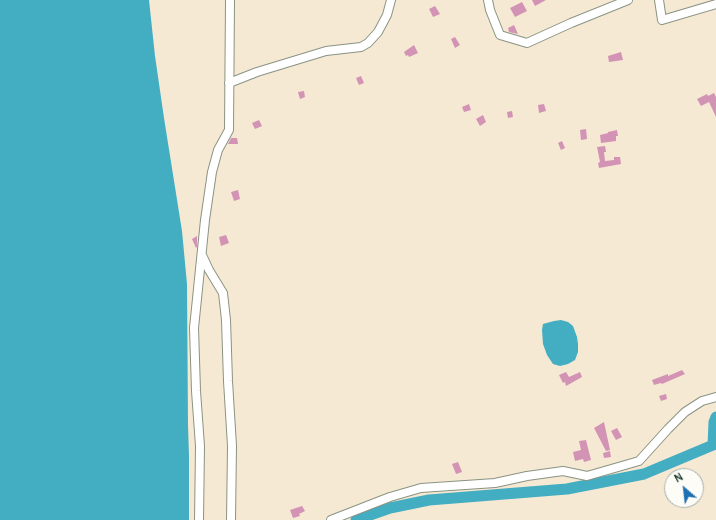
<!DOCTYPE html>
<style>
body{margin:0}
#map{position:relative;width:716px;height:520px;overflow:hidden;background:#f6e9d3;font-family:Pangolin,sans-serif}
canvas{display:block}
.north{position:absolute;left:664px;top:468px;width:40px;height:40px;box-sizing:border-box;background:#fdfcf7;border:1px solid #a4b0a9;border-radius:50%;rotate:332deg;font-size:11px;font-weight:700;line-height:16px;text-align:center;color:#1f3d34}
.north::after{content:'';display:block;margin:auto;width:14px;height:18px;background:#1f6fb2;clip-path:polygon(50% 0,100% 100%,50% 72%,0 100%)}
</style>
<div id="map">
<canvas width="716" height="520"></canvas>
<div class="north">N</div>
</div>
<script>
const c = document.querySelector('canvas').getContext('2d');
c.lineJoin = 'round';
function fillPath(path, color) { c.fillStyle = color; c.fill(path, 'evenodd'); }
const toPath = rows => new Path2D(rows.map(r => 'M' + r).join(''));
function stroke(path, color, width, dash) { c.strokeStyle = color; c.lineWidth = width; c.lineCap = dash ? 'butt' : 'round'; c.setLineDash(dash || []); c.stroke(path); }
fillPath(toPath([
 [0,0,149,0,155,56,164,118,182,231,187,284,188,425,189,456,189,520,0,520],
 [561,320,568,322,573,326,577,337,578,344,578,352,575,360,568,364,560,366,553,364,547,355,543,344,542,330,543,324,554,321]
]), '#43adc2');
stroke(toPath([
 [356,520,390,508,429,500,567,489,644,474,713,445,714,422,716,417]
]), '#43adc2', 11);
fillPath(toPath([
 [532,0,546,0,535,6],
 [522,2,527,11,515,17,510,8],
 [435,6,440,14,433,17,429,9],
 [514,25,518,34,509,32,508,28],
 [455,37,460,45,455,48,451,39],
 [414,45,418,53,409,57,408,55,406,56,404,52],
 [621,52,623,60,609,62,608,56],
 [361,76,364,83,359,85,356,78],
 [304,91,305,97,300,99,298,92],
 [714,93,716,97,716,117,709,102,701,106,697,99,707,94,708,96],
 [469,104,471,110,464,112,462,107],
 [544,104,546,111,539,113,538,105],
 [512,111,513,117,508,118,507,112],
 [483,115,486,122,480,126,476,119],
 [259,120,262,126,255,129,252,123],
 [586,129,587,139,581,140,580,130],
 [617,130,618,136,616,136,616,141,601,143,600,135,608,133,608,132],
 [231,138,237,138,238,144,228,144],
 [562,141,565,148,561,150,558,143],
 [605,146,606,152,604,152,605,161,614,160,614,157,620,157,621,164,599,168,598,163,600,162,597,147],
 [238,190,240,199,234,201,231,192],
 [226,235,229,243,221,246,219,237],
 [197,236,197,247,196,248,192,239],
 [682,370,685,374,662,384,661,383,654,385,652,380,668,374,668,376],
 [566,372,569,377,580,372,582,377,566,386,565,382,563,383,559,375],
 [666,394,667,399,661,401,659,396],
 [604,422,610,450,606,451,594,428],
 [617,428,622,437,616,440,611,431],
 [586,440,591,460,584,462,583,459,575,461,573,452,581,450,579,441],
 [610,451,611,457,604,458,603,453],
 [458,462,462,472,456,474,452,464],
 [302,506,305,511,299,514,300,516,293,518,290,510]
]), '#d293b5');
const minor = toPath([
 [488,0,490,10,500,35,527,43,571,23,628,0],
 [659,0,662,20,716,4],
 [229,83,257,72,326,51,361,47,368,43,378,32,387,15,391,0],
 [202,255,209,270,223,293,226,320,228,381,232,446,231,520],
 [199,520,200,446,196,391,194,328,205,220,212,172,218,150,229,130,230,0],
 [331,520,390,497,421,488,495,483,527,476,563,471,587,476,639,461,668,429,685,412,702,401,716,397]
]);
stroke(minor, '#8a9384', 10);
stroke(minor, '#fff', 8);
</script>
